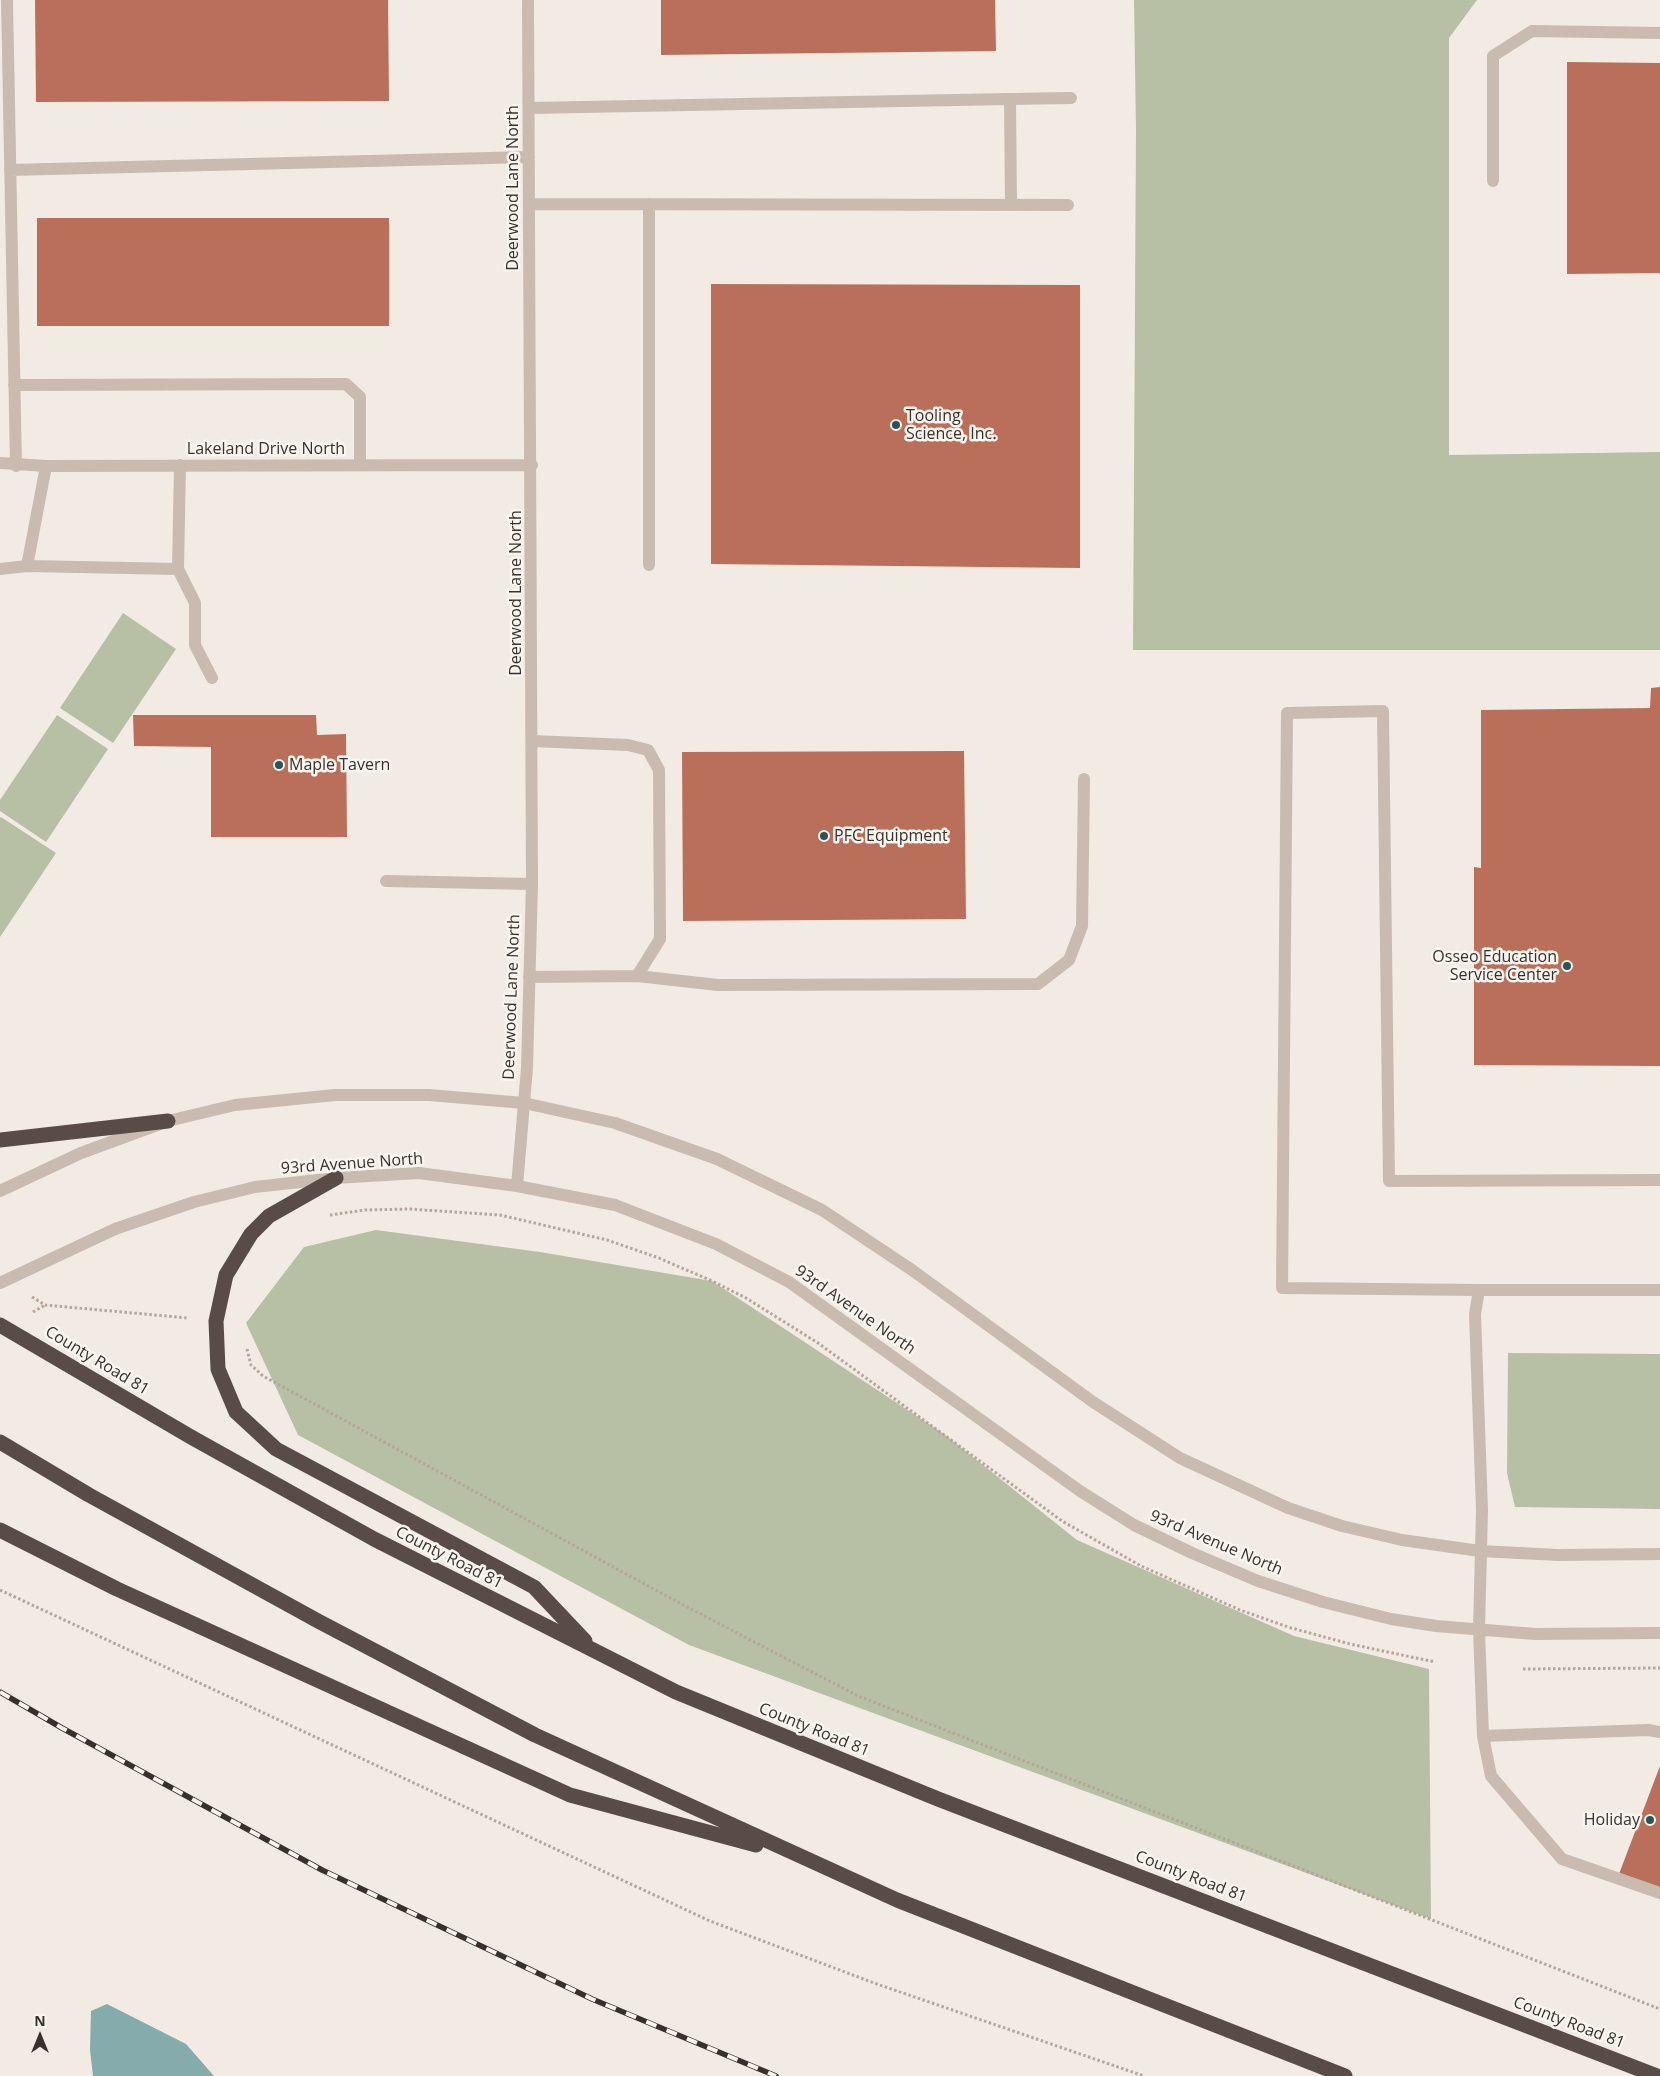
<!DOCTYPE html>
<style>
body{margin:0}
#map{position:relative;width:1660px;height:2076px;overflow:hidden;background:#f2ebe3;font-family:"Open Sans",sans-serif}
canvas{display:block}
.north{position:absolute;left:15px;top:2011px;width:50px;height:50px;-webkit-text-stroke:4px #f9f5ef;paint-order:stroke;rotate:0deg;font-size:14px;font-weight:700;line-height:20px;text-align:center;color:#39302d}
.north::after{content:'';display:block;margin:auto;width:18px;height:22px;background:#39302d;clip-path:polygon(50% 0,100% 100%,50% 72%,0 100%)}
</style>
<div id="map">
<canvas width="1660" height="2076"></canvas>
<div class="north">N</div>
</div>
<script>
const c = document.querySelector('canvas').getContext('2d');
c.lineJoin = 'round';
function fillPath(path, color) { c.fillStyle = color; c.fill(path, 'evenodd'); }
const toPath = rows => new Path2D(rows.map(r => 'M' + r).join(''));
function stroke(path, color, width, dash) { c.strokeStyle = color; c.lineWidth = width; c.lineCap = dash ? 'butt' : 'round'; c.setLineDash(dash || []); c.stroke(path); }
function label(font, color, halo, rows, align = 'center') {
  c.font = font + ' "Open Sans",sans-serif'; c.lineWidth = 5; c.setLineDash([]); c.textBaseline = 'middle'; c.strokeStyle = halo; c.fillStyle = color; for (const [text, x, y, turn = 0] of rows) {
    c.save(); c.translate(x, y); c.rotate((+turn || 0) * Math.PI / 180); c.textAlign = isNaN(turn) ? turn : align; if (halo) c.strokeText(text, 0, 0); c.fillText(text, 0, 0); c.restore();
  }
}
fillPath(toPath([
 [1134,0,1477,0,1449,38,1449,455,1660,452,1660,650,1133,650,1136,130],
 [123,613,176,649,113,743,60,708],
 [57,715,108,749,46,842,0,811,0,800],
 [1,817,56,853,0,937,0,818],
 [376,1230,540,1252,712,1281,944,1434,1077,1540,1294,1636,1429,1669,1431,1919,689,1645,298,1435,246,1323,304,1247],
 [1508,1353,1660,1354,1660,1509,1515,1507,1507,1473]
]), '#b7c0a4');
fillPath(toPath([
 [107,2004,186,2044,214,2076,93,2076,90,2050,91,2011]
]), '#85abac');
fillPath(toPath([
 [35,0,388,0,389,101,36,102],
 [661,0,995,0,996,51,661,55],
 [1567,62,1660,63,1660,273,1567,274],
 [37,218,389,218,389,326,37,326],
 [711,284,1080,285,1080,568,711,564],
 [1660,687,1660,1066,1474,1065,1474,867,1481,868,1481,710,1650,708,1651,688],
 [133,715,316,715,317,735,346,734,347,837,211,837,211,747,134,746],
 [964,751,966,919,683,921,682,752],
 [1660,1766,1660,1889,1619,1874]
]), '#b96f5a');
stroke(toPath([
 [330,1215,365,1210,409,1209,500,1215,607,1240,659,1258,712,1281,746,1298,818,1343,1062,1521,1141,1566,1240,1610,1288,1627,1350,1644,1435,1662],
 [32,1297,45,1305,188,1318],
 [33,1312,45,1305],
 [247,1349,251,1365,263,1376,672,1599,858,1696,1660,2009],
 [0,1590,710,1921,874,1983,1144,2076],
 [1523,1669,1660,1668]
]), '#b5a59a', 3, [2.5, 2.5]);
stroke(toPath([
 [7,0,16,466],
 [529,108,1010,99],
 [10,170,529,157],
 [1493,181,1493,56,1532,31,1660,33],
 [530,204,1068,205],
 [649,204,649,565],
 [1011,205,1010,99,1071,98],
 [14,385,346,384,360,397,360,465],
 [0,463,46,466,532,465],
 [27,566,178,569,180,465],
 [0,569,27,566,46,466],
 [178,569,195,603,195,645,212,678],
 [386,881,532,884],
 [637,976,718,985,1038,984,1069,960,1082,926,1084,779],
 [529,977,637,976,660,939,659,770,648,750,628,745,532,741],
 [1660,1180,1389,1181,1383,711,1287,713,1282,1288,1479,1290,1475,1314,1482,1510,1479,1630,1483,1736,1491,1776,1562,1859,1660,1893],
 [517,1186,527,1068,532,884,528,0],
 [0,1191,81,1153,168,1121,235,1105,335,1095,429,1095,524,1103,615,1123,717,1159,822,1210,912,1270,1093,1402,1180,1458,1288,1508,1342,1526,1402,1540,1480,1551,1558,1555,1660,1554],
 [0,1283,115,1229,194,1202,255,1187,336,1178,419,1173,517,1186,615,1205,716,1244,789,1282,1080,1491,1134,1525,1192,1553,1258,1581,1323,1602,1391,1619,1436,1626,1535,1634,1660,1633],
 [1479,1290,1660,1290],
 [1483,1736,1648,1730,1660,1732]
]), '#c9bbb0', 12);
stroke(toPath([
 [0,1140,168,1121],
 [336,1178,269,1216,251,1234,226,1275,216,1321,218,1369,236,1412,276,1449,534,1587,585,1641],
 [0,1325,191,1437,374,1539,676,1692,938,1799,1657,2076],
 [0,1442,89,1495,318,1621,535,1735,897,1900,1345,2076],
 [0,1530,117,1589,570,1795,756,1845]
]), '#594b45', 15);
const rail = toPath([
 [0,1692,62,1728,322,1870,592,1999,776,2076]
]);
stroke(rail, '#39302d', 5.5);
stroke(rail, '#f9f5ef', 4, [11]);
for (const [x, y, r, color] of [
 [896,425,5,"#275456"],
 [279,765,5,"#275456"],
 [824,836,5,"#275456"],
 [1567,966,5,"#275456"],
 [1650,1820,5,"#275456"]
]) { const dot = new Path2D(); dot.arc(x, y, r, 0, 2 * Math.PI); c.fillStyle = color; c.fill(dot); stroke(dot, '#f9f5ef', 2); }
label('16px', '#39302d', '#f9f5ef', [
 ["Deerwood Lane North",513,188,-90],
 ["Lakeland Drive North",266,449],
 ["Deerwood Lane North",516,593,-90],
 ["Deerwood Lane North",512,997,-88],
 ["93rd Avenue North",352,1164,-4],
 ["93rd Avenue North",855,1310,35],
 ["County Road 81",97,1361,31],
 ["93rd Avenue North",1216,1543,23],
 ["County Road 81",449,1558,27],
 ["County Road 81",814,1730,22],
 ["County Road 81",1191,1877,21],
 ["County Road 81",1569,2023,21]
]);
label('16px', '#39302d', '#f9f5ef', [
 ["Tooling",906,416],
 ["Science, Inc.",906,434],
 ["Maple Tavern",289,765],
 ["PFC Equipment",834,836],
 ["Osseo Education",1557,957,"right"],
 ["Service Center",1557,975,"right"],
 ["Holiday",1640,1820,"right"]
], 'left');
</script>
